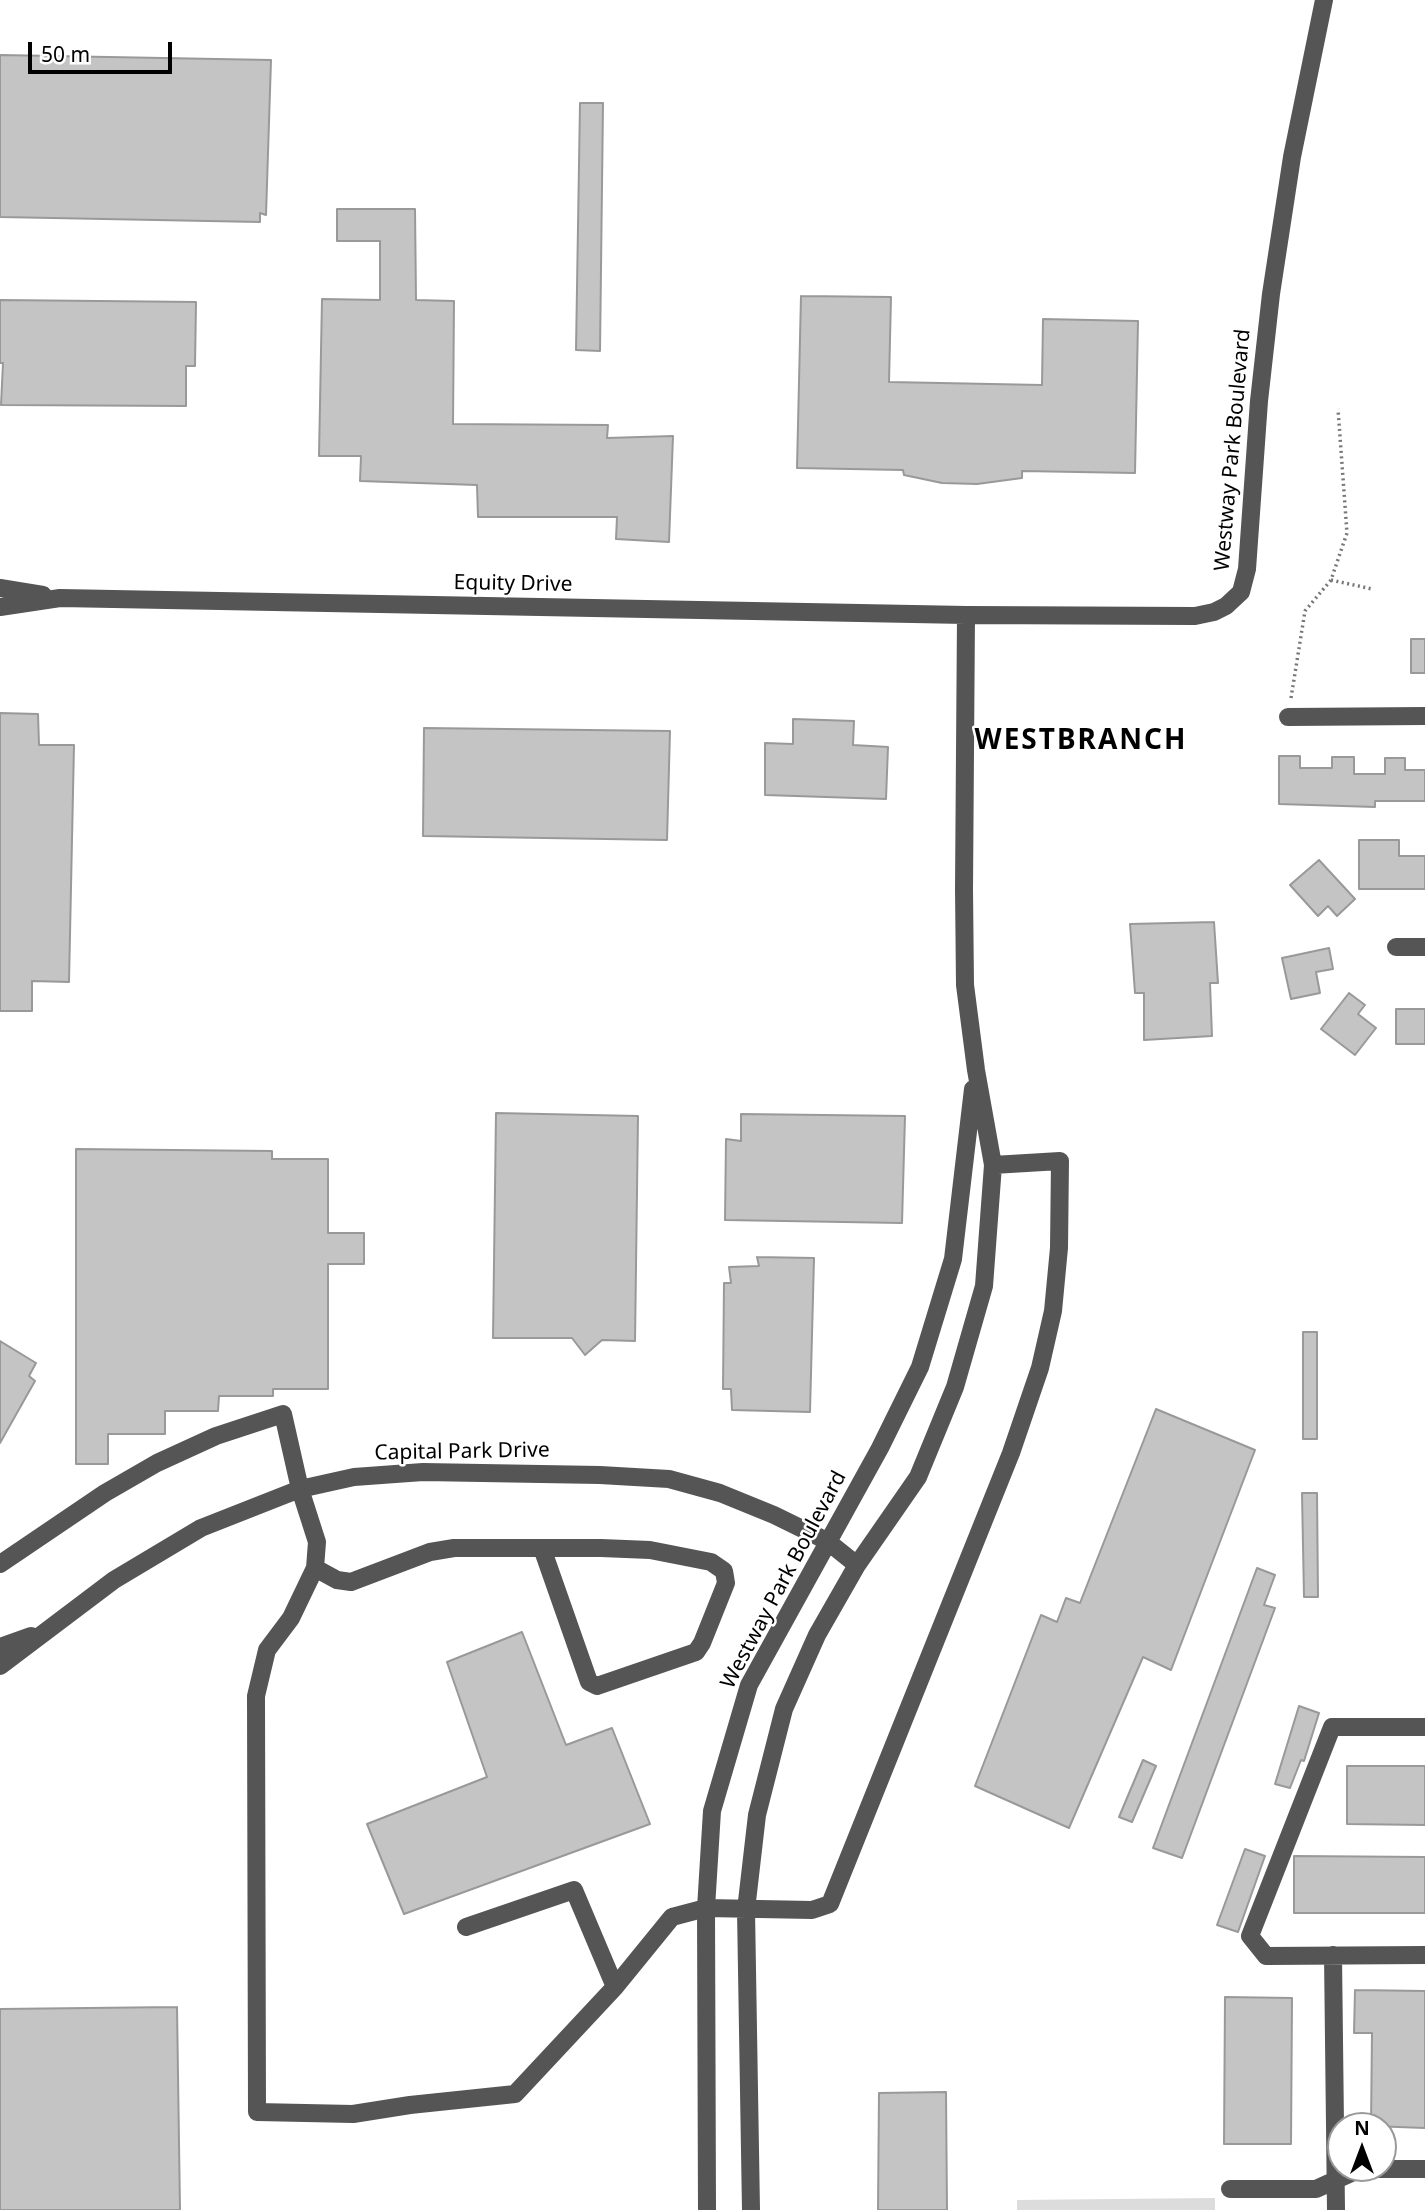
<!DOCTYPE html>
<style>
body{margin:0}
#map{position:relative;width:1425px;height:2210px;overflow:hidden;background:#fff;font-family:"Noto Sans",sans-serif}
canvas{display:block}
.north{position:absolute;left:1327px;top:2112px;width:70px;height:70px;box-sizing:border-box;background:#fff;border:2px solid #999;border-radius:50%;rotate:0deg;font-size:19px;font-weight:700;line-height:28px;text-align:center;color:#000}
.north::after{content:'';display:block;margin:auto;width:24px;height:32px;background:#000;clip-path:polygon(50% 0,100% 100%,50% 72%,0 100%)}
.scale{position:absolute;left:28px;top:42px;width:144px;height:32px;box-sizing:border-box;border:4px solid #000;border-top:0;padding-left:9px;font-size:21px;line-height:24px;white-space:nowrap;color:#000;-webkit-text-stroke:5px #fff;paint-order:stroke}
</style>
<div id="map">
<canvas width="1425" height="2210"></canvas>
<div class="north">N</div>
<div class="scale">50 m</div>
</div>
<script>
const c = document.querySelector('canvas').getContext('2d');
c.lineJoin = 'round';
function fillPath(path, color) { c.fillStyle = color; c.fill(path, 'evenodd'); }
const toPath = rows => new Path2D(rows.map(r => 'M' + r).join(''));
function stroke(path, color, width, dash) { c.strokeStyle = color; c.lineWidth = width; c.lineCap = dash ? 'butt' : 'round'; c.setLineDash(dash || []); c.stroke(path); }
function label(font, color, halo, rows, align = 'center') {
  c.font = font + ' "Noto Sans",sans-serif'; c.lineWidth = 5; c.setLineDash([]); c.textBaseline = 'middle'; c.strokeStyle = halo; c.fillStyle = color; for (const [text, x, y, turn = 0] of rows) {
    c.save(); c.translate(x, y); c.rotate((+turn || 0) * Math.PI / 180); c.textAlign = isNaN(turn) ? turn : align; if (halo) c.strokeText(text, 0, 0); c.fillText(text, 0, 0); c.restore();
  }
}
fillPath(toPath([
 [1215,2198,1215,2210,1017,2210,1017,2200]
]), '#dcdcdc');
const building = toPath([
 [0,55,271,60,266,215,260,213,260,222,0,217,0,55],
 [580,103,603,103,600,351,576,350,580,103],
 [337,209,415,209,416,300,454,301,453,424,608,425,607,438,673,436,669,542,616,539,617,517,478,517,477,485,360,481,361,456,319,456,322,299,380,300,380,241,337,241,337,209],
 [801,296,891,297,889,382,1042,385,1043,319,1138,321,1135,473,1022,471,1022,478,977,484,942,483,904,475,903,470,797,468,801,296],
 [0,300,196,302,195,366,186,366,186,406,1,405,3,363,0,363,0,300],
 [1411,639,1425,639,1425,673,1411,673,1411,639],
 [0,713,38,714,39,745,74,745,69,982,32,981,32,1011,0,1011,0,713],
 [793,719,854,721,853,745,888,747,886,799,765,795,765,743,793,744,793,719],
 [424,728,670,731,667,840,423,836,424,728],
 [1279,756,1300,756,1300,768,1332,768,1332,757,1354,757,1354,774,1385,774,1385,758,1405,758,1405,770,1425,770,1425,801,1375,801,1375,807,1279,804,1279,756],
 [1359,840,1399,840,1399,856,1425,856,1425,889,1359,889,1359,840],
 [1319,860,1355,899,1337,916,1328,906,1318,916,1290,885,1319,860],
 [1214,922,1218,983,1210,983,1212,1036,1144,1040,1144,993,1135,993,1130,924,1214,922],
 [1329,948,1333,969,1316,972,1320,993,1291,999,1282,958,1329,948],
 [1349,993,1365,1005,1358,1014,1376,1028,1355,1055,1321,1029,1349,993],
 [1396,1009,1425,1009,1425,1044,1396,1044,1396,1009],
 [496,1113,638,1116,635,1341,602,1340,585,1355,572,1338,493,1338,496,1113],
 [741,1114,905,1116,902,1223,725,1220,726,1139,741,1141,741,1114],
 [76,1149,272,1151,272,1159,328,1159,328,1233,364,1233,364,1264,328,1264,328,1389,273,1389,273,1396,219,1396,218,1411,165,1411,165,1434,108,1434,108,1464,76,1464,76,1149],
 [757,1257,814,1258,810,1412,732,1410,731,1389,723,1389,724,1283,731,1283,729,1267,759,1266,757,1257],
 [1303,1332,1317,1332,1317,1439,1303,1439,1303,1332],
 [0,1341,36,1363,29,1376,35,1381,0,1443,0,1341],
 [1156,1409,1255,1450,1171,1670,1143,1657,1069,1828,975,1786,1041,1615,1057,1622,1066,1598,1080,1603,1156,1409],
 [1302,1493,1317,1493,1318,1597,1304,1597,1302,1493],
 [1257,1568,1275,1575,1264,1605,1275,1608,1182,1858,1153,1848,1257,1568],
 [522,1632,566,1745,612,1728,650,1824,404,1914,367,1824,487,1777,447,1662,522,1632],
 [1299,1706,1319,1713,1304,1761,1301,1760,1290,1788,1275,1784,1299,1706],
 [1143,1760,1156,1766,1132,1822,1119,1817,1143,1760],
 [1347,1766,1425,1766,1425,1825,1347,1824,1347,1766],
 [1245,1849,1265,1856,1238,1932,1217,1925,1245,1849],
 [1294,1856,1425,1857,1425,1913,1294,1913,1294,1856],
 [1355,1990,1425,1991,1425,2128,1371,2126,1372,2033,1354,2033,1355,1990],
 [1225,1997,1292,1998,1291,2144,1224,2144,1225,1997],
 [177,2007,180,2210,0,2210,0,2009,177,2007],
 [946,2092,947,2210,878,2210,879,2093,946,2092]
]);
fillPath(building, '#c4c4c4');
stroke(building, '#999', 2);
stroke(toPath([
 [1331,580,1372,589],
 [1291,698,1305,611,1331,580,1347,533,1338,409]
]), '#777', 3.5, [2, 3.5]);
stroke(toPath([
 [0,588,43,595],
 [0,607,60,598,966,615,1195,616,1214,612,1226,606,1241,592,1247,569,1259,401,1271,294,1292,157,1324,0],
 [1288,717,1425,716],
 [1396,947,1425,947],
 [0,1564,105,1493,157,1463,216,1436,283,1414,300,1489,317,1542,315,1568,291,1618,267,1650,256,1696,257,2112,353,2114,410,2105,515,2094,615,1987,672,1917,706,1908,812,1910,830,1904,1011,1453,1040,1368,1053,1311,1059,1248,1060,1161,993,1165],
 [315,1568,337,1580,351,1582,430,1552,454,1548,601,1548,650,1550,711,1562,724,1571,726,1583,702,1643,696,1652,597,1686,589,1682,542,1548],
 [0,1647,31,1636],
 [0,1666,114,1580,201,1528,300,1489,354,1477,423,1472,600,1475,669,1479,720,1493,774,1515,827,1541,857,1565],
 [1425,1727,1332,1727,1250,1936,1266,1956,1425,1955],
 [466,1927,574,1890,615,1987],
 [1333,1955,1336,2210],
 [1230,2189,1316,2189,1360,2169,1425,2169],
 [707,2210,706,1908,712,1811,749,1685,880,1448,920,1367,953,1259,973,1089],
 [751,2210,746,1910,757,1815,784,1709,817,1635,857,1565,918,1477,955,1387,984,1286,993,1165,976,1070,965,985,964,889,966,615]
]), '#555', 18);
label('21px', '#000', '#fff', [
 ["Westway Park Boulevard",1233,450,-85],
 ["Equity Drive",513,584,1],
 ["Capital Park Drive",462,1452,-1],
 ["Westway Park Boulevard",784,1580,-62]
]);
c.letterSpacing = '2px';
label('bold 28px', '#000', '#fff', [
 ["WESTBRANCH",1081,741]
]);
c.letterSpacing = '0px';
</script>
